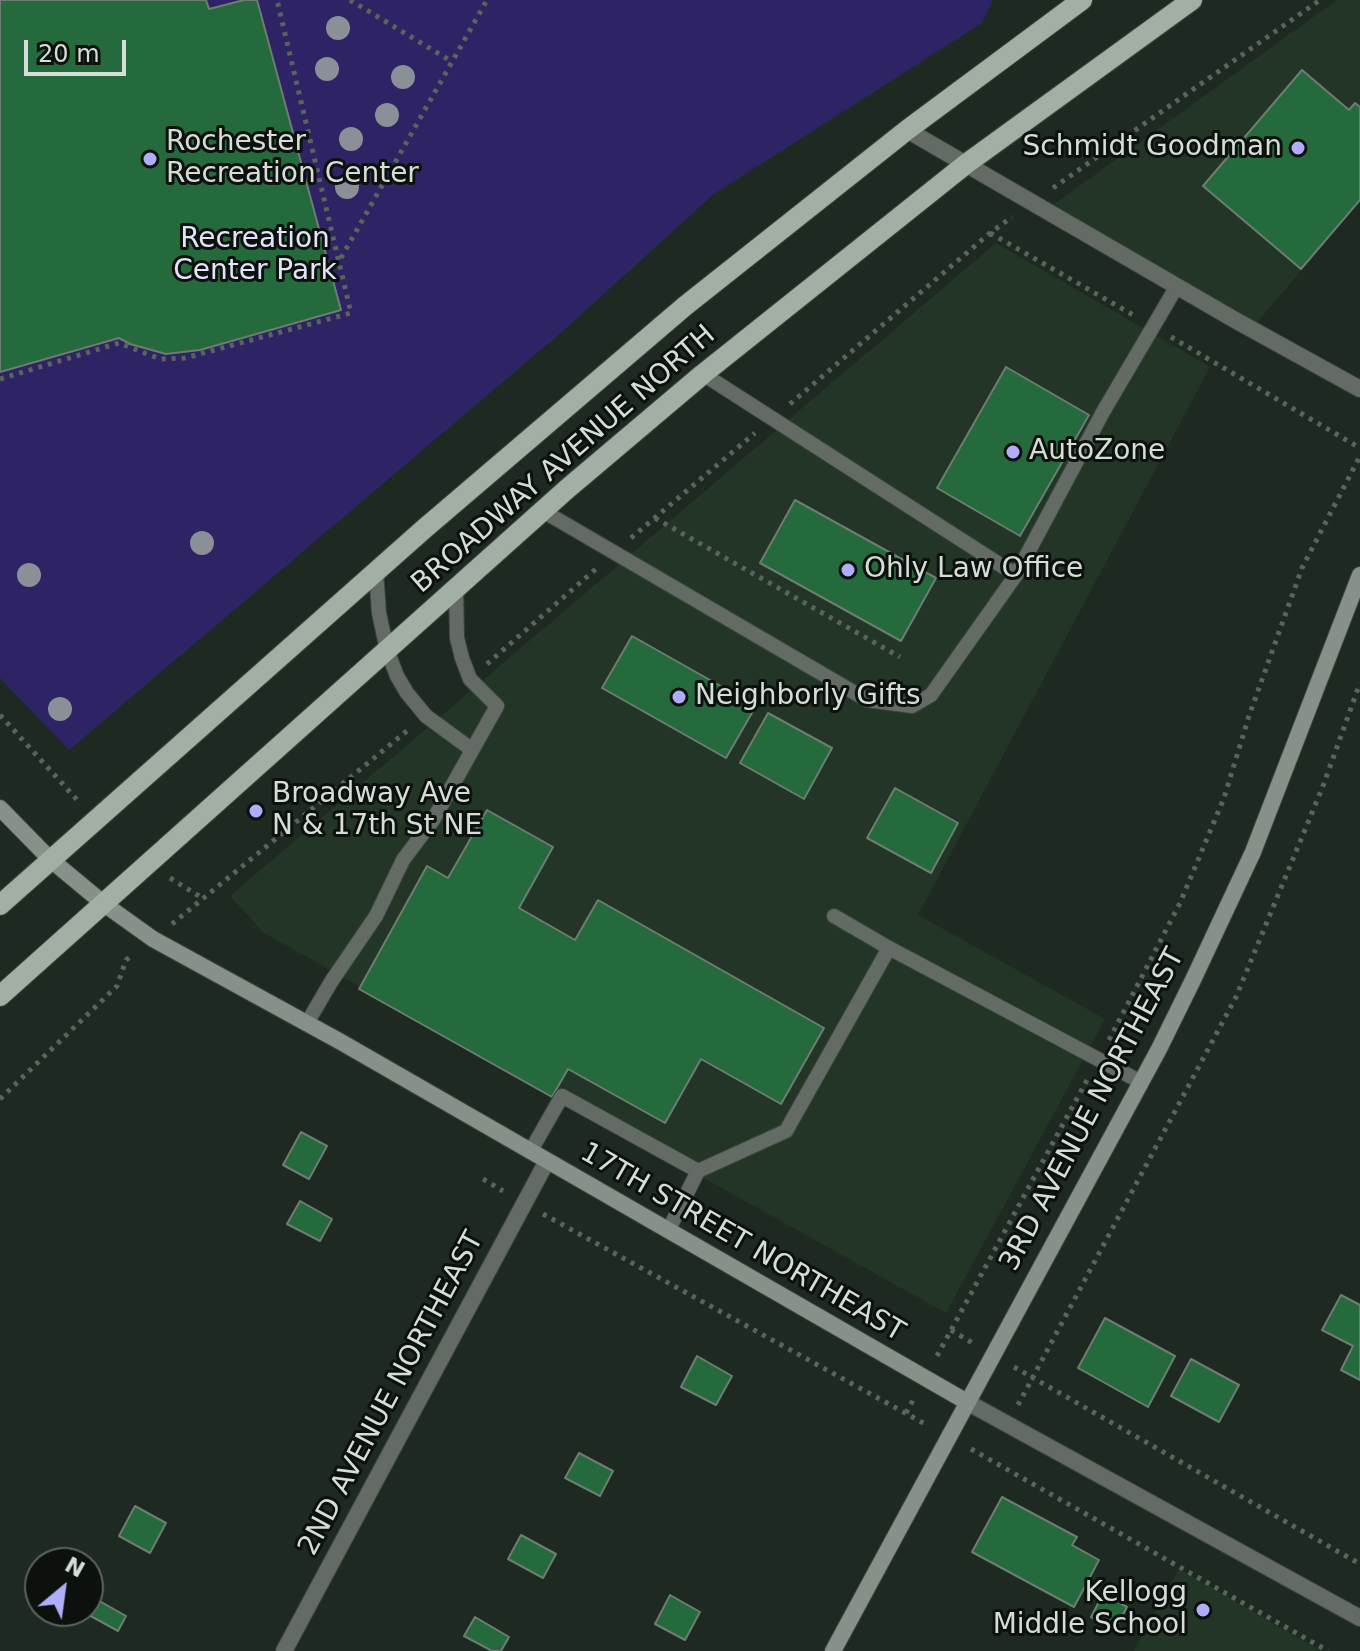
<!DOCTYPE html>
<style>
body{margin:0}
#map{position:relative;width:1360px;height:1651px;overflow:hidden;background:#1e2a21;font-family:"DejaVu Sans",sans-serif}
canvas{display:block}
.north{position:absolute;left:24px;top:1547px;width:80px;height:80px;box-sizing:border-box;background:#0c110d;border:2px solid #5c635e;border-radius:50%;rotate:29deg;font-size:22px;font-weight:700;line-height:32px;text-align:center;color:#d5ddd7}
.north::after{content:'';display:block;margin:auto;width:28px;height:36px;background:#b0aefa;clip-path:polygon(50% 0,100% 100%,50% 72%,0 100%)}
.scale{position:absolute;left:24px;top:40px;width:102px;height:36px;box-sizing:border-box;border:4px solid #d5ddd7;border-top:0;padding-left:10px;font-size:24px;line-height:28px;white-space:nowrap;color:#d5ddd7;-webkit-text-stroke:6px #0c110d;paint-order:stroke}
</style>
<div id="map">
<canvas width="1360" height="1651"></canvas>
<div class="north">N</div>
<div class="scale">20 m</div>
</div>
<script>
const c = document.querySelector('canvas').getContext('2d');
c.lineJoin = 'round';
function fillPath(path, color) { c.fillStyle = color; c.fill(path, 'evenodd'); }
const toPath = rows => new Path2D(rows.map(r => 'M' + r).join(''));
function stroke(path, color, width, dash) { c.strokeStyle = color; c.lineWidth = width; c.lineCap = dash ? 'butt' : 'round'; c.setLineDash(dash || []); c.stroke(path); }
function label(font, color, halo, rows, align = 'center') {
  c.font = font + ' "DejaVu Sans",sans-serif'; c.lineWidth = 6; c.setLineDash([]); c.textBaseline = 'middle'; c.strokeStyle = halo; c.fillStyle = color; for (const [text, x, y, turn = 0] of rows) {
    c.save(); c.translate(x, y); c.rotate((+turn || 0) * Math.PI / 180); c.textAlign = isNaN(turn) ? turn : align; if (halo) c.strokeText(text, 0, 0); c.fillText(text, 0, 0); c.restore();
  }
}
fillPath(toPath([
 [1337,0,1360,0,1360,200,1252,329,1046,210],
 [996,243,1210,367,918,915,1105,1019,946,1313,264,933,230,896],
 [1179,1569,1321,1651,1134,1651]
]), '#233527');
fillPath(toPath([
 [0,0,993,0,982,23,714,194,563,331,69,750,0,678]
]), '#2e2365');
const building = toPath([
 [0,0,206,0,209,9,244,0,257,0,341,310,200,350,166,354,130,344,119,338,0,372,0,0],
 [1302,70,1349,110,1355,103,1360,107,1360,200,1301,269,1203,186,1302,70],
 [1006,367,1089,415,1020,536,937,488,1006,367],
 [795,500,936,578,901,641,760,563,795,500],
 [632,636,756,706,726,758,602,688,632,636],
 [768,713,832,748,804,799,740,763,768,713],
 [895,788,958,823,931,873,867,838,895,788],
 [487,810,553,847,519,908,575,940,598,900,824,1028,781,1104,701,1059,665,1123,568,1069,552,1097,359,989,427,866,448,878,487,810],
 [301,1132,327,1146,309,1179,283,1165,301,1132],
 [300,1201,332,1219,320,1241,287,1224,300,1201],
 [1341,1295,1360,1305,1360,1380,1341,1370,1353,1346,1322,1330,1341,1295],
 [1105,1318,1175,1356,1148,1407,1078,1368,1105,1318],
 [697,1356,732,1376,716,1405,681,1387,697,1356],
 [1191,1359,1239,1385,1219,1422,1171,1396,1191,1359],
 [579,1453,613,1471,600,1496,565,1478,579,1453],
 [1002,1497,1077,1537,1072,1545,1099,1560,1074,1607,972,1552,1002,1497],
 [135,1506,166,1523,150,1553,119,1536,135,1506],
 [521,1535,556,1554,543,1578,508,1559,521,1535],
 [1103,1594,1127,1607,1115,1630,1091,1617,1103,1594],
 [670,1595,700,1612,685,1640,655,1624,670,1595],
 [96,1599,126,1616,118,1631,87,1614,96,1599],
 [475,1617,509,1637,501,1651,492,1651,464,1636,475,1617]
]);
fillPath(building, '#246a3c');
stroke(building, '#6e7c71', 2);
const lane = toPath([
 [703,374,1016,575],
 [543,511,867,700,912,706,931,695,1016,575,1103,412,1177,286],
 [376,571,379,613,387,650,397,676,407,693,426,716,471,749],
 [834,916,889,948],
 [307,1023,331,982,376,916,403,860,433,820,497,706,470,679,462,658,457,638,456,588],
 [530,1152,562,1096,698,1171],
 [668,1231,698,1171,786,1131,889,948,1141,1082]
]);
const street = toPath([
 [907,130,1235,320,1360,389],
 [967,1402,1360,1618],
 [284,1651,547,1161]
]);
const secondary = toPath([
 [0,808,50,859,104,904,153,939,341,1042,967,1402],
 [833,1651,1159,1049,1193,980,1253,852,1360,575]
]);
const primary = toPath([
 [0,905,424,529,685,306,907,130,1082,0],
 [0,996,567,489,703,374,966,164,1192,0]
]);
stroke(lane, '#3b473e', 16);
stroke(street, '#3b473e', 18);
stroke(secondary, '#3b473e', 18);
stroke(primary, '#3b473e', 22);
stroke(toPath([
 [350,0,451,61],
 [1053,188,1320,0],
 [990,233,1135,316],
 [341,258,487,0],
 [1171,337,1360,448],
 [0,379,119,343,160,359,185,358,351,313,277,0],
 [790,404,990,233,1012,217],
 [655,518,900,657],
 [631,538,755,433],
 [487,664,597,568],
 [0,715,80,803],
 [170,878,204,899],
 [172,924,408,730],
 [1109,1040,1180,903,1224,798,1249,716,1302,568,1360,456],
 [0,1099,117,986,126,960,133,955],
 [483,1179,503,1191],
 [543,1214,927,1425],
 [951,1330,974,1344],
 [937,1356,1087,1080],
 [1014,1367,1360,1564],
 [1018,1405,1236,997,1323,786,1360,683],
 [906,1413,913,1400],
 [971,1449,1328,1651]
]), '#59645c', 5, [4, 6]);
stroke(lane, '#646b65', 14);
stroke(street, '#646b65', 16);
stroke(secondary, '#879189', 16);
stroke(primary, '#a1afa4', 20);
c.fillStyle = '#8a8f98';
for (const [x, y] of [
 [338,28],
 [327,69],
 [403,77],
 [387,115],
 [351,139],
 [347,187],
 [202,543],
 [29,575],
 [60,709]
]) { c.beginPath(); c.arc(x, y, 12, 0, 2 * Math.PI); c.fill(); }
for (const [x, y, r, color] of [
 [1298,148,8,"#b0aefa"],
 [150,159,8,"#b0aefa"],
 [1013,452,8,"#b0aefa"],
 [848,570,8,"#b0aefa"],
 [679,697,8,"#b0aefa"],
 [256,811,8,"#b0aefa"],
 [1203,1610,8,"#b0aefa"]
]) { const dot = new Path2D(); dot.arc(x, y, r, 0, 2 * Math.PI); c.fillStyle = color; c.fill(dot); stroke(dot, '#0c110d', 3); }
label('28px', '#d5ddd7', '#0c110d', [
 ["Rochester",166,143],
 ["Recreation Center",166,175],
 ["Schmidt Goodman",1282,148,"right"],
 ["AutoZone",1029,452],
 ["Ohly Law Office",864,570],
 ["Neighborly Gifts",695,697],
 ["Broadway Ave",272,795],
 ["N & 17th St NE",272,827],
 ["Kellogg",1187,1594,"right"],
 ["Middle School",1187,1626,"right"]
], 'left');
label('28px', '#e2e2f9', '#0c110d', [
 ["Recreation",255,240],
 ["Center Park",255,272]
]);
label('28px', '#d5ddd7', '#0c110d', [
 ["BROADWAY AVENUE NORTH",564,460,-41],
 ["3RD AVENUE NORTHEAST",1093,1110,-62],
 ["17TH STREET NORTHEAST",742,1243,30],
 ["2ND AVENUE NORTHEAST",392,1394,-62]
]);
</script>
